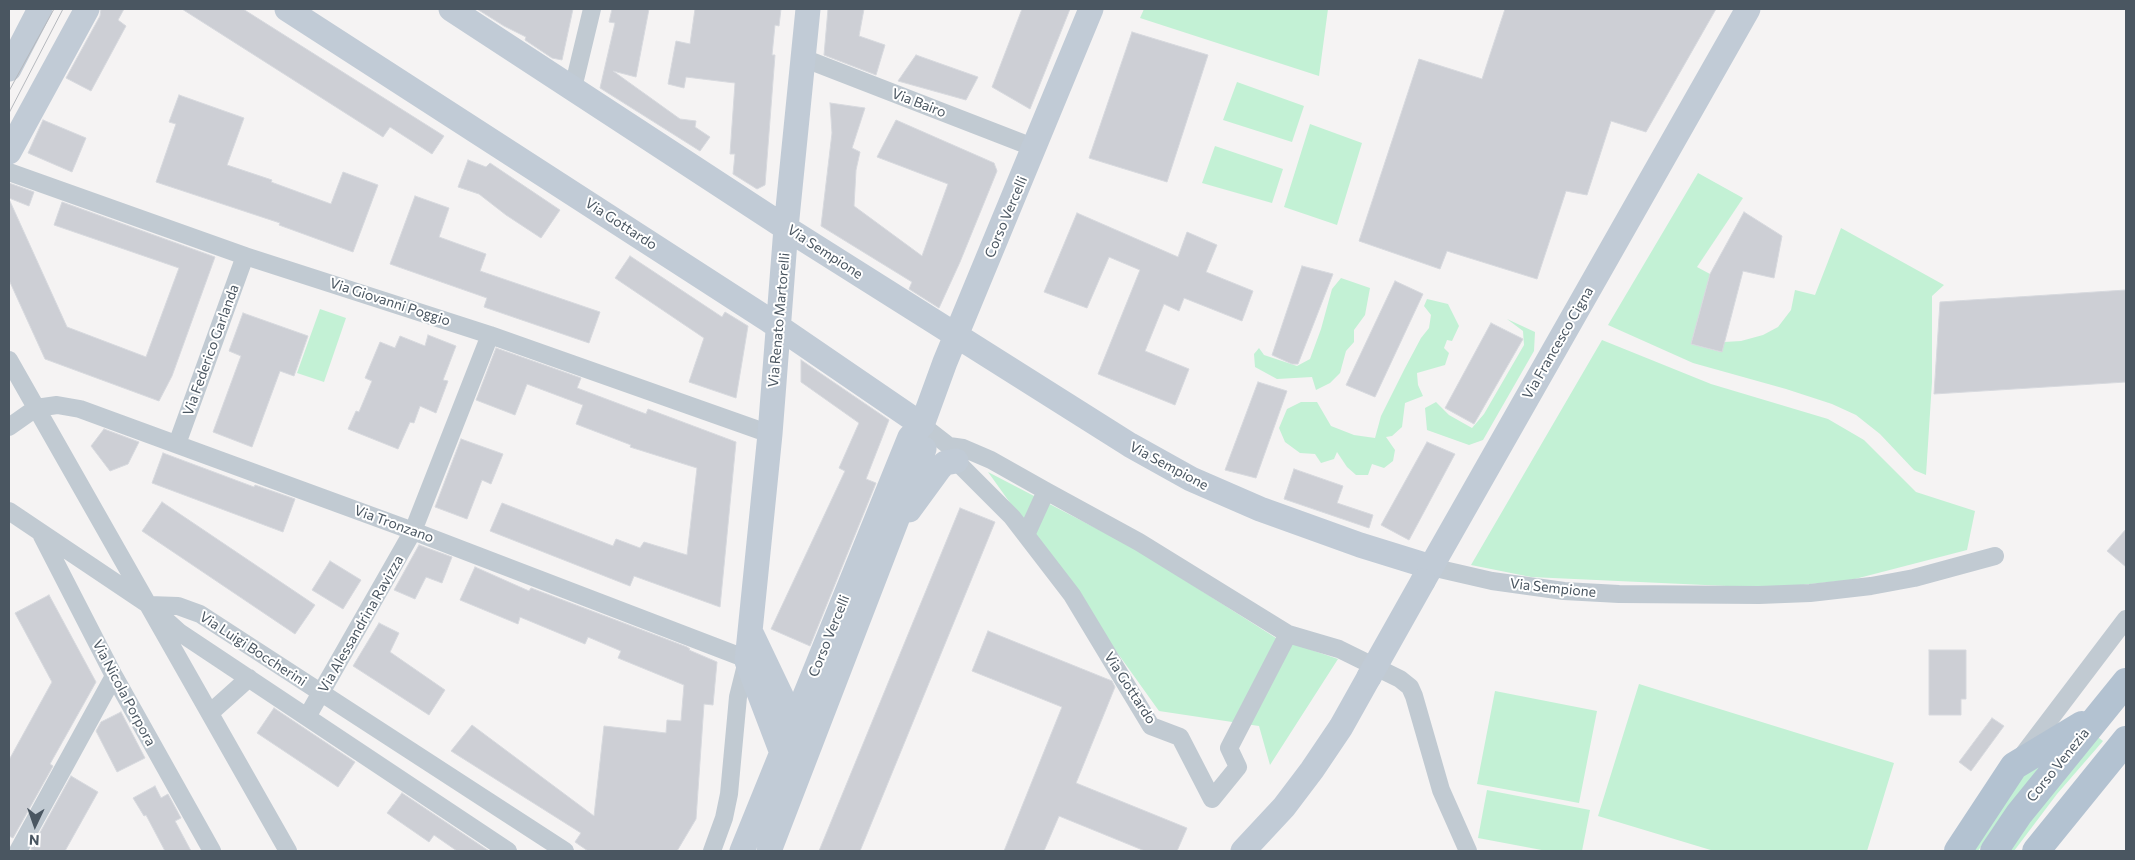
<!DOCTYPE html>
<style>
body{margin:0}
#map{position:relative;width:2135px;height:860px;overflow:hidden;background:#f5f3f3;font-family:Commissioner,sans-serif}
canvas{display:block}
.frame{position:absolute;inset:0;border:10px solid #4a5661;pointer-events:none}
.north{position:absolute;left:10px;top:800px;width:50px;height:50px;-webkit-text-stroke:4px #fff;paint-order:stroke;rotate:183deg;font-size:14px;font-weight:700;line-height:20px;text-align:center;color:#4a5661}
.north::after{content:'';display:block;margin:auto;width:18px;height:22px;background:#4a5661;clip-path:polygon(50% 0,100% 100%,50% 72%,0 100%)}
</style>
<div id="map">
<canvas width="2135" height="860"></canvas>
<div class="frame"></div>
<div class="north">N</div>
</div>
<script>
const c = document.querySelector('canvas').getContext('2d');
c.lineJoin = 'round';
function fillPath(path, color) { c.fillStyle = color; c.fill(path, 'evenodd'); }
const toPath = rows => new Path2D(rows.map(r => 'M' + r).join(''));
function stroke(path, color, width, dash) { c.strokeStyle = color; c.lineWidth = width; c.lineCap = dash ? 'butt' : 'round'; c.setLineDash(dash || []); c.stroke(path); }
function label(font, color, halo, rows, align = 'center') {
  c.font = font + ' Commissioner,sans-serif'; c.lineWidth = 4; c.setLineDash([]); c.textBaseline = 'middle'; c.strokeStyle = halo; c.fillStyle = color; for (const [text, x, y, turn = 0] of rows) {
    c.save(); c.translate(x, y); c.rotate((+turn || 0) * Math.PI / 180); c.textAlign = isNaN(turn) ? turn : align; if (halo) c.strokeText(text, 0, 0); c.fillText(text, 0, 0); c.restore();
  }
}
fillPath(toPath([
 [1144,9,1328,9,1319,76,1140,18],
 [1237,82,1304,106,1292,142,1223,120],
 [1310,124,1362,143,1337,225,1284,207],
 [1215,146,1283,169,1272,203,1202,183],
 [1698,173,1743,198,1697,267,1710,274,1691,344,1721,352,1724,342,1741,341,1763,335,1778,327,1791,310,1795,290,1815,295,1841,228,1944,285,1932,296,1932,382,1926,475,1914,470,1880,434,1856,415,1832,404,1786,389,1693,363,1608,325],
 [1341,278,1370,288,1365,315,1354,330,1354,342,1346,351,1340,373,1330,383,1316,390,1312,377,1277,379,1255,367,1254,354,1259,348,1264,355,1297,366,1310,359,1321,329,1332,289],
 [1427,299,1448,304,1459,326,1452,341,1447,340,1444,348,1449,353,1445,365,1417,373,1418,385,1423,396,1405,403,1402,427,1392,436,1386,437,1395,450,1393,461,1384,468,1372,464,1368,475,1356,475,1347,467,1337,452,1334,459,1321,463,1315,454,1300,453,1285,442,1279,428,1287,409,1301,402,1317,402,1331,426,1354,435,1375,438,1381,416,1405,368,1421,338,1429,328,1431,315,1424,306],
 [320,309,346,318,324,382,297,373],
 [1507,319,1535,332,1534,351,1483,440,1469,445,1427,430,1425,408,1436,402,1449,415,1472,428,1484,414,1524,345,1523,331],
 [1602,340,1711,384,1828,419,1864,440,1916,492,1975,511,1967,550,1851,580,1770,588,1531,577,1471,565],
 [988,472,1134,548,1276,638,1338,659,1270,765,1259,726,1159,711],
 [1639,684,1894,763,1867,851,1714,851,1598,816],
 [1495,691,1597,711,1579,803,1477,784],
 [2095,735,2103,741,2057,794,2014,851,2004,851],
 [2045,760,1993,828,1978,851,1965,851,2014,780],
 [1487,790,1590,810,1582,851,1547,851,1478,838]
]), '#c3f1d5');
const building = toPath([
 [101,9,124,9,118,20,126,26,91,91,66,78,100,16,101,9],
 [182,9,243,9,444,136,432,154,390,127,383,137,182,9],
 [477,9,573,9,562,60,552,58,525,40,526,37,504,26,477,9],
 [612,9,649,9,636,77,613,71,680,119,696,121,695,127,710,137,700,151,600,88,615,23,609,22,612,9],
 [695,9,781,9,779,26,775,25,772,55,775,55,765,185,757,189,733,174,735,154,730,154,735,83,686,77,684,88,668,84,676,41,690,44,695,9],
 [828,9,864,9,859,36,885,45,876,75,824,55,828,9],
 [1022,9,1070,9,1030,109,992,87,1022,9],
 [1505,9,1716,9,1646,132,1611,121,1587,195,1566,191,1537,279,1447,251,1440,269,1359,241,1419,59,1482,79,1505,9],
 [1132,32,1208,55,1167,182,1089,158,1132,32],
 [916,55,978,77,966,100,898,81,916,55],
 [179,95,244,118,227,165,272,180,271,182,331,204,343,172,378,185,353,252,279,225,280,223,156,182,176,124,169,122,179,95],
 [830,103,865,108,852,148,860,152,856,170,854,206,922,256,948,184,877,157,896,120,994,163,997,171,960,262,939,308,909,289,912,282,821,226,832,133,830,103],
 [43,120,86,138,72,172,28,153,43,120],
 [468,160,486,167,490,163,560,210,541,238,506,215,479,194,458,187,468,160],
 [9,183,34,192,29,206,9,198,9,183],
 [415,196,449,208,439,237,486,254,480,271,600,312,589,343,484,307,487,298,390,264,415,196],
 [9,199,67,327,146,357,179,268,54,225,62,202,215,257,172,376,159,401,45,359,9,280,9,199],
 [1744,212,1782,236,1774,278,1743,271,1722,352,1691,344,1710,274,1744,212],
 [1077,213,1178,257,1187,232,1217,245,1206,272,1253,291,1242,321,1184,298,1179,311,1164,304,1145,351,1189,369,1175,405,1098,374,1140,270,1109,257,1087,308,1044,292,1077,213],
 [630,256,722,317,725,312,748,326,736,398,689,382,704,338,615,278,630,256],
 [1302,266,1333,274,1298,364,1292,364,1272,355,1302,266],
 [1395,281,1423,294,1375,397,1346,385,1395,281],
 [2126,290,2126,382,1934,394,1940,302,2126,290],
 [243,313,308,336,294,376,280,371,252,447,213,432,241,356,229,351,243,313],
 [1491,323,1523,339,1474,424,1445,408,1491,323],
 [428,335,456,346,443,380,448,381,436,413,420,406,414,423,410,422,398,449,348,429,356,411,359,412,372,381,365,378,380,342,395,348,400,336,425,346,428,335],
 [496,348,581,378,577,388,646,414,648,409,736,442,720,607,634,576,630,586,490,531,502,503,613,546,616,539,640,548,644,542,687,555,697,468,630,447,631,445,576,424,583,405,527,384,515,415,476,400,496,348],
 [801,360,889,420,866,479,876,483,810,646,771,629,845,471,839,468,859,423,801,382,801,360],
 [1258,382,1287,391,1256,478,1225,470,1258,382],
 [104,429,139,442,128,464,110,471,91,446,104,429],
 [461,439,503,454,491,484,482,480,467,519,435,507,461,439],
 [1427,442,1455,454,1409,540,1381,525,1427,442],
 [163,453,254,487,255,485,295,499,283,532,152,483,163,453],
 [1294,469,1343,486,1337,503,1373,515,1369,528,1284,499,1294,469],
 [162,502,315,605,295,634,142,531,162,502],
 [960,508,995,522,860,851,819,851,960,508],
 [2126,529,2126,567,2107,551,2126,529],
 [419,545,452,557,442,583,426,577,415,599,394,590,419,545],
 [330,561,361,580,343,609,312,590,330,561],
 [475,567,529,591,531,588,687,647,690,649,689,650,717,662,713,705,704,704,696,819,677,851,588,851,575,842,581,833,451,751,472,725,594,816,604,726,666,733,667,720,681,721,684,685,618,658,621,651,588,637,585,644,520,617,518,624,460,600,475,567],
 [49,595,96,682,50,764,53,766,13,838,9,836,9,760,52,682,15,613,49,595],
 [379,623,399,633,390,652,445,690,429,715,353,666,379,623],
 [988,631,1112,681,1115,687,1076,783,1187,828,1177,851,1145,851,1059,816,1044,851,1004,851,1062,707,972,671,988,631],
 [1929,650,1966,650,1966,699,1961,699,1961,715,1929,715,1929,650],
 [274,708,355,762,338,787,257,733,274,708],
 [121,712,145,758,117,772,96,731,101,722,121,712],
 [1992,718,2004,726,1971,771,1959,762,1992,718],
 [71,776,98,792,65,851,36,851,31,849,71,776],
 [155,786,161,798,168,794,181,818,175,821,191,851,165,851,146,815,144,816,133,798,155,786],
 [402,793,489,851,457,851,434,835,429,842,387,813,402,793]
]);
fillPath(building, '#cdcfd5');
stroke(building, '#d7d9de', 1);
stroke(toPath([
 [803,58,1035,148],
 [573,88,592,9],
 [9,172,245,256,490,335,770,434],
 [9,360,288,851],
 [922,425,949,446,956,461,1012,517,1072,595,1151,726,1180,737,1212,799,1238,767,1229,748,1288,634],
 [9,427,36,408,57,405,80,409,413,531,739,656,747,661,738,697,729,794,724,818,712,851],
 [177,444,245,256],
 [949,446,963,448,991,460,1046,491,1139,542,1288,634,1339,649,1400,679,1410,687,1414,696,1441,790,1468,851],
 [9,511,149,605,179,632,508,851],
 [1026,535,1046,491],
 [42,536,114,676,212,851],
 [1431,567,1492,581,1564,591,1619,594,1759,595,1810,593,1871,586,1914,578,1995,556],
 [149,605,178,606,200,614,565,851],
 [210,713,249,678],
 [307,717,413,531,490,335],
 [2022,756,2126,619],
 [18,851,114,676]
]), '#c1cad2', 18);
stroke(toPath([
 [287,9,767,319,922,425],
 [451,9,786,228,1130,445,1191,479,1260,509,1360,545,1431,567],
 [9,69,40,9],
 [9,152,87,9],
 [909,510,939,469,945,463,956,461],
 [1423,581,1748,9],
 [752,635,794,723,801,730],
 [782,753,747,661,770,434,786,228,808,9],
 [742,851,910,437,922,425,945,362,1091,9],
 [769,851,924,449],
 [1243,851,1284,807,1312,770,1341,727,1369,677]
]), '#c1cbd6', 25);
stroke(toPath([
 [1958,851,2014,766,2082,725],
 [1994,851,2019,814,2126,682],
 [2036,851,2126,740]
]), '#b3c2d1', 28);
stroke(toPath([
 [9,91,54,9],
 [9,113,63,9]
]), '#b5b8bd', 1);
stroke(toPath([
 [1369,677,1423,581]
]), '#c1cbd6', 25);
label('14px', '#4a5661', '#fff', [
 ["Via Bairo",919,103,21],
 ["Corso Vercelli",1006,217,-67],
 ["Via Gottardo",621,224,33],
 ["Via Sempione",825,252,33],
 ["Via Giovanni Poggio",390,302,18],
 ["Via Renato Martorelli",779,320,-85],
 ["Via Francesco Cigna",1558,343,-60],
 ["Via Federico Garlanda",211,350,-70],
 ["Via Sempione",1169,466,28],
 ["Via Tronzano",394,524,20],
 ["Via Sempione",1553,588,6],
 ["Via Alessandrina Ravizza",361,624,-60],
 ["Corso Vercelli",829,636,-68],
 ["Via Luigi Boccherini",253,649,33],
 ["Via Gottardo",1130,688,57],
 ["Via Nicola Porpora",124,693,62],
 ["Corso Venezia",2058,765,-51]
]);
</script>
